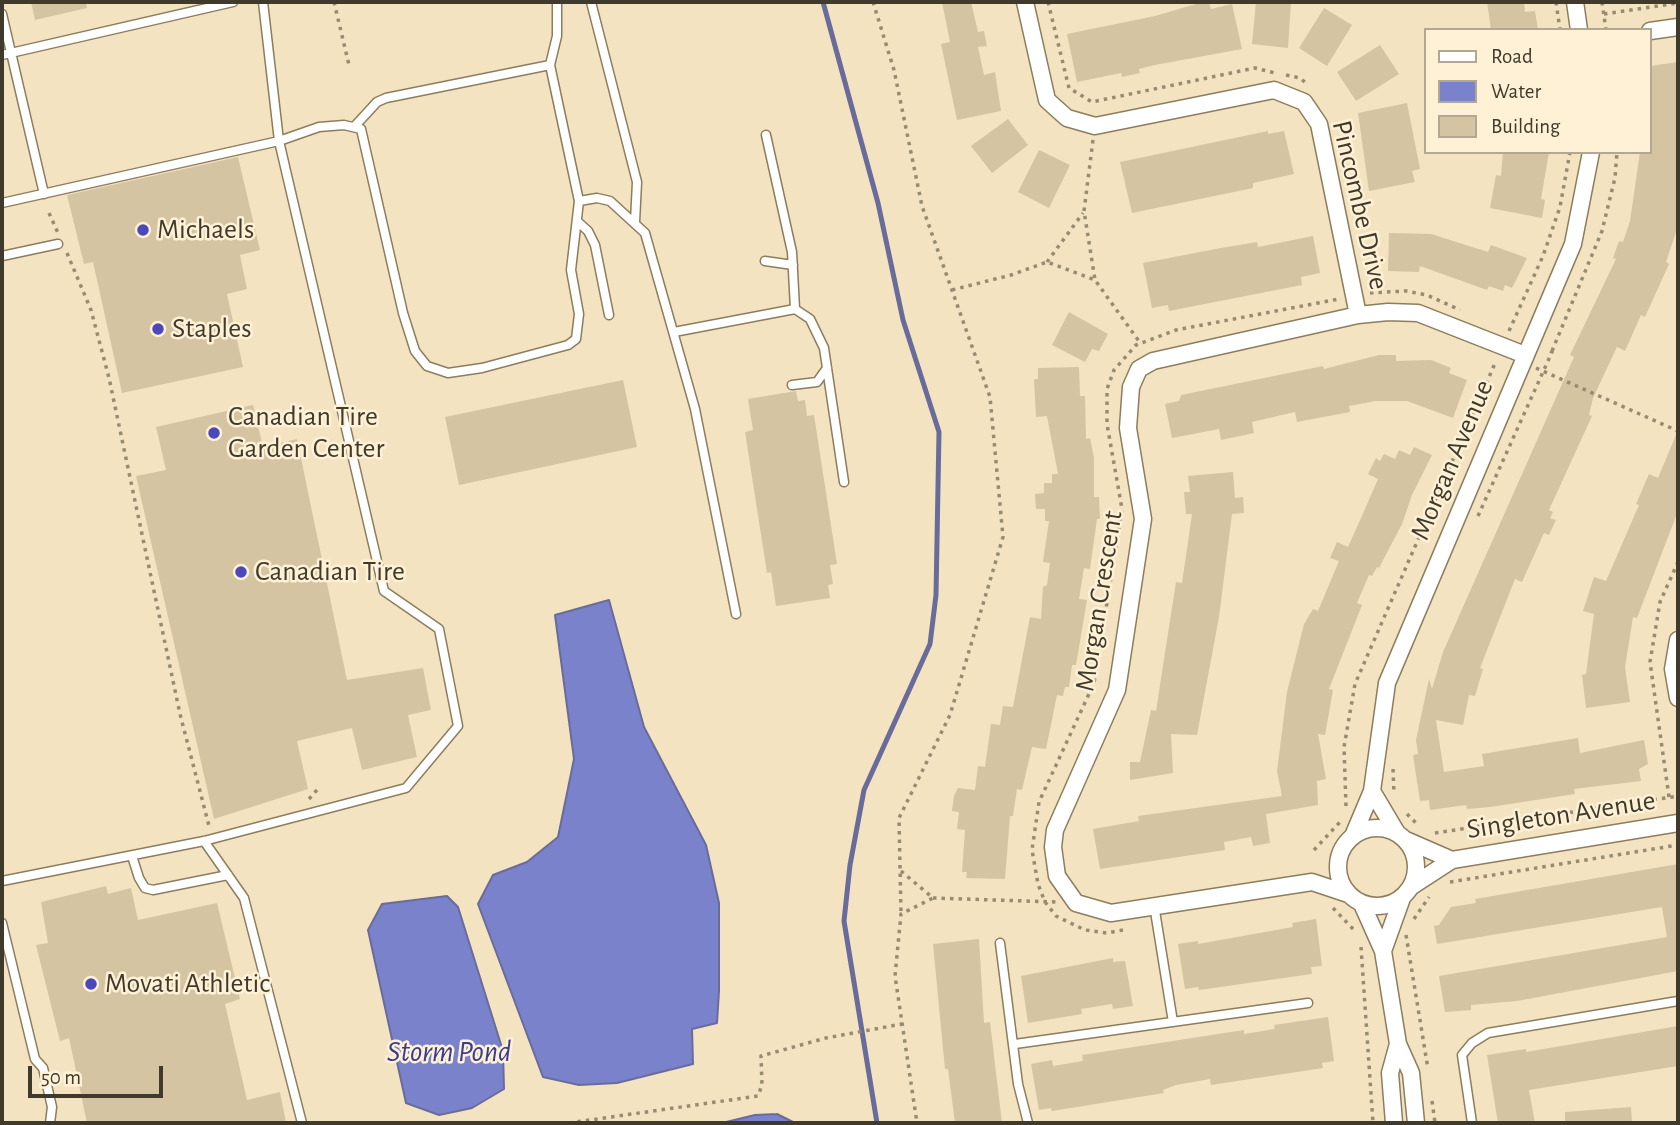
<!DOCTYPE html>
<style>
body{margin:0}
#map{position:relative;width:1680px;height:1125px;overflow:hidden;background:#f4e3c1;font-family:"Alegreya Sans",sans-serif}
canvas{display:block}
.frame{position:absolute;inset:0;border:4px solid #403a2c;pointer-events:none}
.legend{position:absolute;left:1424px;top:28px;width:228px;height:126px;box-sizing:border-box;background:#fef1d5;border:2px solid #b2a891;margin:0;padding:9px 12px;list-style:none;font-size:21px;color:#403a2c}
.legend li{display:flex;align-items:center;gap:14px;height:35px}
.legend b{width:35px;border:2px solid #b2a891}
.scale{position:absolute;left:28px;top:1066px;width:135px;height:32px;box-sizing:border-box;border:4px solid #403a2c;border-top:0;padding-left:9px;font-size:21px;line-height:24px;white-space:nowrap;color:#403a2c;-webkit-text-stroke:5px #fef1d5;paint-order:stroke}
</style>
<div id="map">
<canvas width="1680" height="1125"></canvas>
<div class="frame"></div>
<ul class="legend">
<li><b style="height:9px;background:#fff"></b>Road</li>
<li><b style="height:19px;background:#7a82cb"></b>Water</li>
<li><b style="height:19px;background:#d4c4a2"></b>Building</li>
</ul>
<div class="scale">50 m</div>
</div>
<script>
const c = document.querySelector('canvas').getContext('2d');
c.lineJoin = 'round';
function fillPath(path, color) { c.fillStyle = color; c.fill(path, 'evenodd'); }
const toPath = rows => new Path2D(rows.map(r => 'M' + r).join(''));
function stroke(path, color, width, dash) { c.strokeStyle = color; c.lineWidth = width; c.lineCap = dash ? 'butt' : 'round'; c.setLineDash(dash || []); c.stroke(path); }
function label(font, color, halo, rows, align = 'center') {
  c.font = font + ' "Alegreya Sans",sans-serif'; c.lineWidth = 5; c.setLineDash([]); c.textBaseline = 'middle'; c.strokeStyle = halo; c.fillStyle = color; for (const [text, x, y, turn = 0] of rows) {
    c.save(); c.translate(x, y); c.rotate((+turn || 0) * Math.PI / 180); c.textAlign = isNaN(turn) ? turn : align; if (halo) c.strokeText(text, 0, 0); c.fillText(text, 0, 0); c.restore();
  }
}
const water = toPath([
 [609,600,644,727,706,845,719,903,719,991,717,1023,692,1029,693,1064,617,1083,579,1085,543,1077,478,904,493,875,527,862,558,837,574,759,555,615,609,600],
 [447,896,458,907,503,1051,504,1089,472,1108,439,1115,406,1103,368,930,382,904,447,896],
 [777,1114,795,1123,722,1123,755,1115,777,1114]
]);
fillPath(water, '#7a82cb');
stroke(water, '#696c9b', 2);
stroke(toPath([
 [823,2,878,203,903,320,939,432,936,595,930,644,864,790,850,865,844,921,877,1123]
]), '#696c9b', 5);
fillPath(toPath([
 [31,2,86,2,87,8,35,20],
 [942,2,971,2,978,32,984,31,987,46,978,47,984,75,995,72,1001,111,957,120,941,44,950,42],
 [1195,2,1209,2,1211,9,1232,4,1242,49,1155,65,1139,69,1140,73,1122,77,1121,73,1077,82,1067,34,1155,16,1196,4],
 [1256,2,1291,2,1288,48,1252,44],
 [1487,2,1524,2,1525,12,1535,11,1538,30,1491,30],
 [1324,8,1352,25,1327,66,1299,48],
 [1380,45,1399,74,1356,101,1337,72],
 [1678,62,1678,226,1666,262,1669,264,1645,317,1641,315,1625,351,1617,347,1593,398,1589,415,1592,416,1549,510,1553,512,1550,518,1556,520,1549,535,1544,533,1522,582,1515,579,1480,668,1483,669,1475,696,1469,695,1463,725,1436,720,1444,772,1484,766,1482,754,1578,738,1580,753,1644,740,1648,764,1639,769,1641,781,1574,789,1575,794,1490,807,1467,809,1466,805,1430,810,1429,800,1420,801,1413,755,1418,754,1416,740,1429,679,1432,689,1443,652,1574,357,1570,355,1616,259,1613,258,1619,241,1623,242,1630,221,1640,152,1650,152,1650,66],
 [1407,103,1420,169,1412,171,1415,182,1369,191,1358,113],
 [1008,119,1028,145,992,173,971,146],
 [1268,131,1268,134,1284,131,1294,174,1253,183,1253,188,1132,213,1120,162],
 [1039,150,1070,165,1049,208,1018,192],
 [1503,152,1549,152,1541,199,1545,200,1542,218,1490,208,1496,175,1501,176],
 [238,157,260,250,240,255,247,289,227,294,243,367,122,393,93,262,84,264,67,195],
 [1389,233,1431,234,1488,252,1491,245,1527,258,1512,288,1505,285,1503,291,1489,286,1487,290,1420,266,1419,272,1388,271],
 [1313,236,1320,273,1301,277,1302,285,1169,311,1168,305,1152,308,1143,263,1221,248,1257,242,1258,247],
 [1069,312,1108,334,1099,351,1092,349,1085,362,1052,345],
 [1379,355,1396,355,1396,361,1431,360,1451,368,1449,373,1467,380,1453,418,1407,401,1375,401,1349,406,1350,412,1297,422,1295,412,1252,422,1254,433,1221,440,1219,429,1172,438,1165,404,1179,401,1181,395,1323,366,1324,369],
 [1079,367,1080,396,1085,396,1086,439,1090,438,1094,458,1094,497,1099,497,1100,519,1097,519,1090,569,1084,568,1079,599,1087,600,1076,665,1072,665,1069,687,1065,687,1063,696,1057,695,1046,749,1032,747,1022,790,1017,789,1013,816,1010,816,1005,879,966,878,967,872,962,872,965,830,957,829,959,812,952,811,954,796,958,788,975,790,978,766,985,767,991,724,1000,725,1003,706,1013,707,1030,617,1041,619,1043,587,1047,585,1050,563,1043,562,1049,521,1045,521,1045,509,1036,509,1035,494,1044,493,1044,483,1052,483,1052,474,1058,474,1047,416,1036,417,1034,379,1038,379,1038,368],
 [623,380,637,447,459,485,445,417],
 [796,391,798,401,805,400,807,416,814,415,837,564,830,565,833,584,828,585,830,598,776,606,771,572,767,573,745,432,753,430,748,399],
 [253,405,263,447,297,439,347,680,423,668,431,710,408,715,417,757,362,770,352,728,297,741,308,789,214,819,136,476,166,470,156,427],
 [1678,430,1678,511,1637,618,1633,617,1625,667,1630,702,1586,708,1582,675,1586,674,1594,614,1583,611,1594,577,1606,581,1639,505,1636,504,1649,474,1658,478],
 [1414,447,1432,455,1412,495,1402,524,1379,568,1377,567,1372,576,1369,575,1357,603,1362,605,1329,689,1333,690,1325,735,1318,734,1326,779,1317,781,1318,805,1266,814,1270,843,1253,846,1251,837,1224,842,1225,850,1100,869,1093,829,1139,821,1138,816,1282,796,1277,771,1287,692,1304,624,1313,609,1318,611,1339,561,1330,558,1337,542,1348,547,1361,518,1378,479,1368,474,1376,458,1380,461,1384,454,1395,459,1399,450,1410,455],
 [1233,472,1235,498,1243,497,1244,513,1232,514,1219,617,1197,735,1171,734,1173,773,1130,780,1130,762,1140,762,1151,710,1156,711,1176,582,1182,583,1192,514,1186,514,1184,492,1190,492,1188,476],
 [1678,864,1678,971,1517,1001,1471,1005,1471,1010,1445,1012,1439,976,1667,937,1662,907,1437,944,1434,926,1439,925,1451,907,1476,903,1475,899],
 [106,886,108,894,131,888,138,920,217,903,240,999,225,1004,247,1100,280,1092,286,1123,87,1123,69,1038,60,1041,36,945,48,943,41,902],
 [1316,919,1322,966,1311,967,1312,974,1199,990,1198,987,1185,989,1178,944,1198,941,1198,944,1293,927,1292,923],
 [979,939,984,1023,990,1022,1002,1123,955,1123,948,1069,945,1069,933,944],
 [1113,958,1113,962,1125,961,1133,1006,1113,1009,1112,1004,1081,1009,1082,1014,1028,1023,1021,976],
 [1328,1017,1334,1061,1322,1063,1323,1068,1211,1085,1210,1079,1176,1085,1163,1090,1164,1093,1052,1111,1051,1108,1039,1110,1031,1064,1052,1060,1053,1066,1083,1061,1082,1055,1244,1030,1244,1034,1275,1029,1274,1025],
 [1678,1026,1678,1066,1529,1090,1535,1123,1498,1123,1487,1055,1526,1049,1526,1052],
 [1631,1107,1632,1123,1565,1123,1565,1112]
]), '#d4c4a2');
const lane = toPath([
 [263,2,279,141,319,127,344,125,361,129,403,313,415,351,427,366,448,373,482,368,568,345,576,339,579,314,571,270,579,201,550,65,557,36,557,2],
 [591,2,637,182,635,222],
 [2,14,44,194],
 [2,55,233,2],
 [354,127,377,102,386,98,550,65],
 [766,135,792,252,795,309],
 [579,201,597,198,610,201,645,233,695,409,736,614],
 [2,203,279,141,384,591,439,629,458,726,406,788,204,841,2,881],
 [578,222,588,231,595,245,609,315],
 [2,256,58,244],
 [765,261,793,265],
 [674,332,795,309,810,319,824,348,844,482],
 [792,385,817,382,827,368],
 [204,841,244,898,302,1123],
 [132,856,139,878,145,888,153,890,228,875],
 [1154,905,1173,1022],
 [2,923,35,1059,43,1068,52,1107,50,1123],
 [1000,943,1018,1084,1028,1123],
 [1015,1044,1308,1003],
 [1472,1123,1462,1055,1472,1043,1488,1033,1678,1001]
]);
const street = toPath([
 [1025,2,1047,100,1067,118,1095,126,1274,90,1304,102,1319,124,1358,315],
 [1575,2,1579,30],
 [1650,31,1678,27],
 [1678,640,1673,669,1678,698],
 [1372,791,1397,833],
 '1338 867a39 39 0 1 1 78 0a39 39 0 1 1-78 0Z',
 [1353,836,1372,791,1387,683,1573,244,1591,152],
 [1406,840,1452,860],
 [1412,886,1452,860,1678,823],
 [1348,894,1312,882,1111,913,1076,903,1057,876,1053,847,1055,830,1117,690,1143,519,1128,428,1131,387,1139,369,1153,361,1358,315,1388,312,1418,313,1525,355],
 [1362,904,1383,951,1398,1044,1411,1073,1416,1123],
 [1383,951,1402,898],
 [1394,1123,1390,1073,1398,1044]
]);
stroke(lane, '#8c7d5e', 11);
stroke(street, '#8c7d5e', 19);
stroke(toPath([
 [334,2,349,65],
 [873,2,894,70,922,206,990,397,1003,537,950,715,899,818,901,914],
 [1048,2,1069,88,1092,102,1255,68,1275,73],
 [1556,2,1560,30],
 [1602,2,1606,30],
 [1604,14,1678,3],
 [1286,75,1300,78,1307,84],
 [1093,140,1084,211,1095,280],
 [49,213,58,233],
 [67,253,91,310,109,378,180,714,209,826,212,826],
 [1047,262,1083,213],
 [952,290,1011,275,1047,262,1095,280,1141,344],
 [1370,293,1406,291,1427,295,1460,310],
 [1509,331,1543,256,1560,207,1570,152],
 [1552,351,1602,231,1615,178,1617,152],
 [1536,368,1678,431],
 [1478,516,1552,352,1547,349],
 [1393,769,1394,793],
 [1669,797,1650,662,1660,602,1678,562],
 [309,799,317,790],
 [1346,806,1344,747,1355,684,1496,361],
 [1407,814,1419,826],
 [1435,833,1678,796],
 [1314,850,1340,822],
 [901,871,933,898,901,914,895,976,917,1123],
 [1450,882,1678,845],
 [933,898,1057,902],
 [1333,908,1354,930],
 [1414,919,1429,897],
 [1123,930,1107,933,1085,930,1056,916,1045,902,1038,884,1032,850,1039,802,1094,683,1122,509,1107,424,1107,389,1114,370,1136,345,1176,330,1339,299],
 [1406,935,1428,1069],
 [1361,947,1373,1123],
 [1432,1101,1435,1123],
 [569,1123,758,1096,762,1085,761,1056,826,1038,902,1024]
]), '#968b73', 3.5, [3.5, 5]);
stroke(lane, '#fff', 8);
stroke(street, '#fff', 16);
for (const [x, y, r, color] of [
 [143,230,7,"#4b48be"],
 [158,329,7,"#4b48be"],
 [214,433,7,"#4b48be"],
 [241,572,7,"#4b48be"],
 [91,984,7,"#4b48be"]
]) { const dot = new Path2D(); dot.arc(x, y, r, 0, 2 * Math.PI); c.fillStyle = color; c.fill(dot); stroke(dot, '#fef1d5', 2.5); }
label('28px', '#403a2c', '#fef1d5', [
 ["Pincombe Drive",1360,205,77],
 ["Morgan Avenue",1452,460,-67],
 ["Morgan Crescent",1099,601,-81],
 ["Singleton Avenue",1561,815,-9]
]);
label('28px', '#403a2c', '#fef1d5', [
 ["Michaels",157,230],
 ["Staples",172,329],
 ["Canadian Tire",228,417],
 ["Garden Center",228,449],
 ["Canadian Tire",255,572],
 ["Movati Athletic",105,984]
], 'left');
label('italic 30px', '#3b3b92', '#fef1d5', [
 ["Storm Pond",449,1052]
]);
</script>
